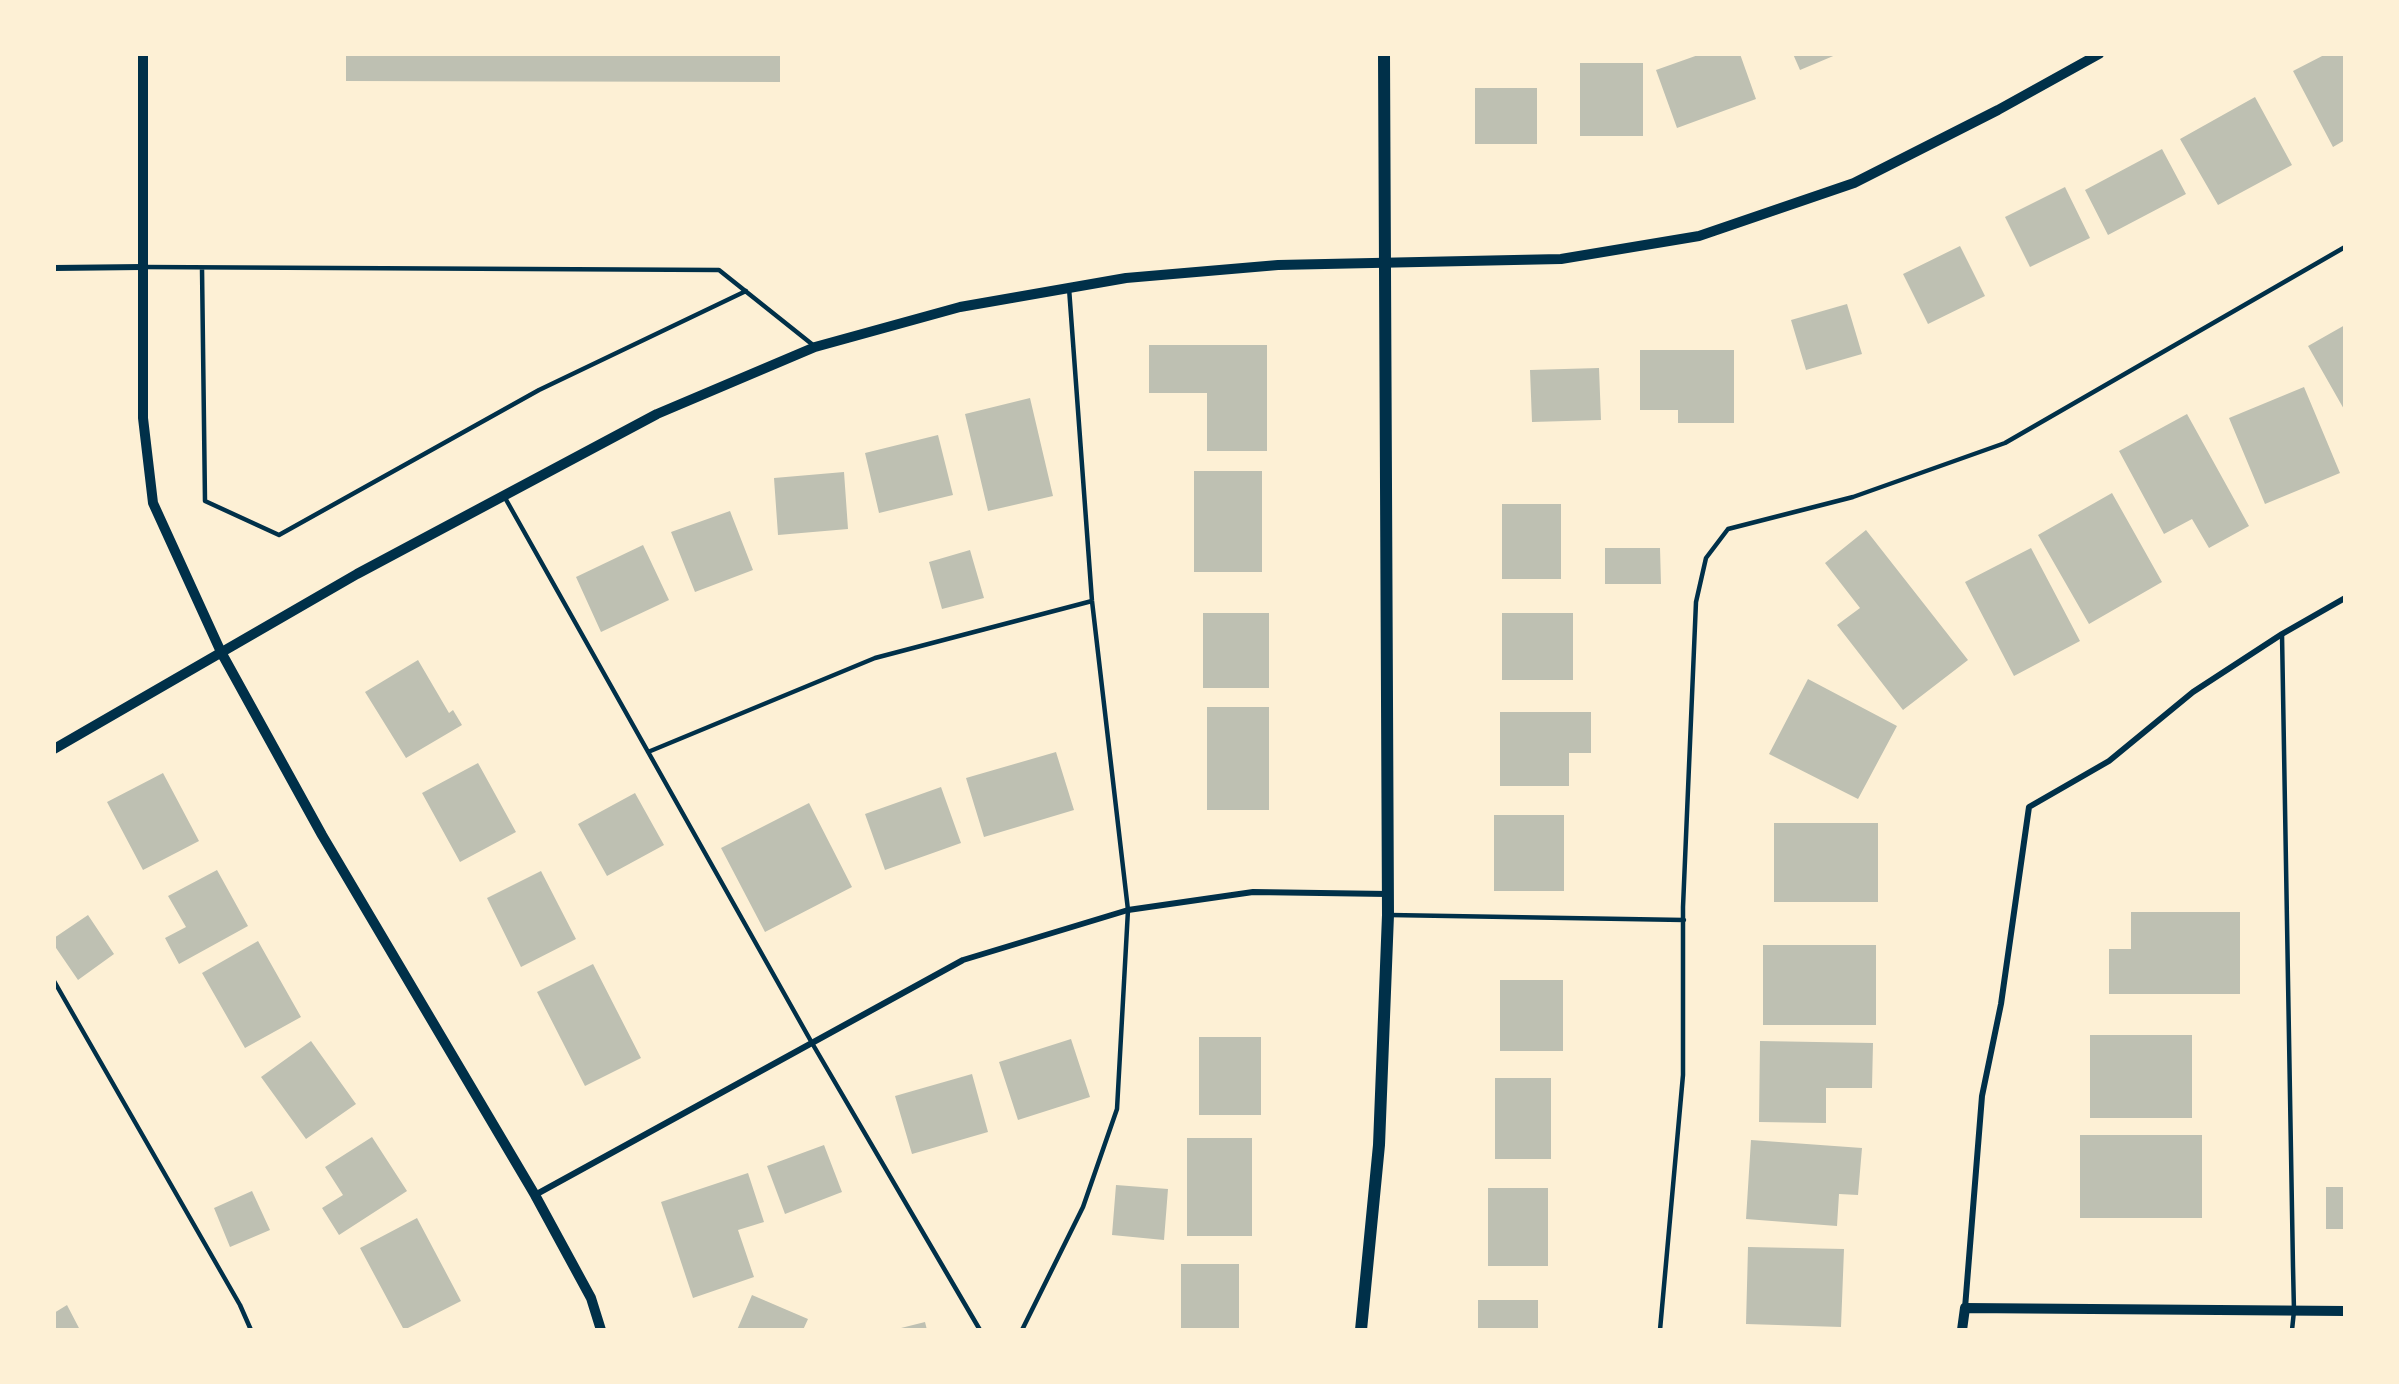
<!DOCTYPE html>
<style>
body{margin:0}
#map{position:relative;width:2399px;height:1384px;overflow:hidden;background:#fdf0d5;font-family:"Crimson Pro",serif}
canvas{display:block}
.frame{position:absolute;inset:0;border:56px solid #fdf0d5;pointer-events:none}
</style>
<div id="map">
<canvas width="2399" height="1384"></canvas>
<div class="frame"></div>
</div>
<script>
const c = document.querySelector('canvas').getContext('2d');
c.lineJoin = 'round';
function fillPath(path, color) { c.fillStyle = color; c.fill(path, 'evenodd'); }
const toPath = rows => new Path2D(rows.map(r => 'M' + r).join(''));
function stroke(path, color, width, dash) { c.strokeStyle = color; c.lineWidth = width; c.lineCap = dash ? 'butt' : 'round'; c.setLineDash(dash || []); c.stroke(path); }
fillPath(toPath([
 [346,54,780,54,780,82,346,81],
 [1701,54,1740,54,1756,99,1677,128,1656,70],
 [1793,54,1838,54,1800,70],
 [2326,54,2345,54,2345,140,2333,147,2293,71],
 [1580,63,1643,63,1643,136,1580,136],
 [1475,88,1537,88,1537,144,1475,144],
 [2255,97,2292,165,2218,205,2180,139],
 [2162,149,2186,194,2108,235,2085,190],
 [2065,187,2090,238,2030,267,2005,217],
 [1960,246,1985,296,1928,324,1903,274],
 [1847,304,1862,354,1806,370,1791,320],
 [2345,325,2345,411,2308,346],
 [1149,345,1267,345,1267,451,1207,451,1207,393,1149,393],
 [1640,350,1734,350,1734,423,1678,423,1678,410,1640,410],
 [1599,368,1601,420,1532,422,1530,370],
 [2304,387,2340,473,2265,504,2229,418],
 [1030,398,1053,496,988,511,965,414],
 [2187,414,2249,526,2209,548,2192,519,2164,534,2119,451],
 [938,435,953,495,879,513,865,453],
 [1194,471,1262,471,1262,572,1194,572],
 [844,472,848,529,778,535,774,478],
 [2112,493,2162,582,2089,624,2038,535],
 [1502,504,1561,504,1561,579,1502,579],
 [730,511,753,570,695,592,671,532],
 [1866,530,1968,660,1903,710,1837,625,1860,608,1825,563],
 [643,545,669,600,601,632,576,577],
 [1605,548,1660,548,1661,584,1605,584],
 [2031,548,2080,641,2014,676,1965,582],
 [970,550,984,598,942,609,929,562],
 [1203,613,1269,613,1269,688,1203,688],
 [1502,613,1573,613,1573,680,1502,680],
 [418,660,449,713,453,710,462,725,406,758,365,692],
 [1808,679,1897,726,1858,799,1769,754],
 [1207,707,1269,707,1269,810,1207,810],
 [1500,712,1591,712,1591,753,1569,753,1569,786,1500,786],
 [1056,752,1074,810,984,837,966,778],
 [478,763,516,832,460,862,422,793],
 [163,773,199,841,143,870,107,802],
 [941,787,961,843,885,870,865,814],
 [635,793,664,845,607,876,578,824],
 [809,803,852,887,765,932,721,848],
 [1494,815,1564,815,1564,891,1494,891],
 [1774,823,1878,823,1878,902,1774,902],
 [217,870,248,926,179,964,165,938,186,927,168,896],
 [541,871,576,939,521,967,487,898],
 [2131,912,2240,912,2240,994,2109,994,2109,949,2131,949],
 [88,915,114,954,78,980,54,945,54,938],
 [258,941,301,1017,245,1048,202,973],
 [1763,945,1876,945,1876,1025,1763,1025],
 [593,964,641,1058,585,1086,537,992],
 [1500,980,1563,980,1563,1051,1500,1051],
 [2090,1035,2192,1035,2192,1118,2090,1118],
 [1199,1037,1261,1037,1261,1115,1199,1115],
 [1071,1039,1090,1097,1018,1120,999,1062],
 [311,1041,356,1104,306,1139,261,1077],
 [1760,1041,1873,1043,1872,1088,1826,1088,1826,1123,1759,1122],
 [972,1074,988,1132,912,1154,895,1096],
 [1495,1078,1551,1078,1551,1159,1495,1159],
 [2080,1135,2202,1135,2202,1218,2080,1218],
 [372,1137,407,1191,339,1235,322,1208,343,1195,325,1167],
 [1187,1138,1252,1138,1252,1236,1187,1236],
 [1751,1140,1862,1148,1858,1195,1839,1194,1837,1226,1746,1219],
 [824,1145,842,1192,785,1214,767,1166],
 [748,1173,764,1222,738,1230,754,1277,693,1298,661,1202],
 [1116,1185,1168,1189,1164,1240,1112,1235],
 [2326,1187,2345,1187,2345,1229,2326,1229],
 [1488,1188,1548,1188,1548,1266,1488,1266],
 [252,1191,270,1230,230,1247,214,1208],
 [417,1218,461,1301,404,1330,360,1248],
 [1748,1247,1844,1249,1841,1327,1746,1324],
 [1181,1264,1239,1264,1239,1330,1181,1330],
 [752,1295,808,1319,803,1330,737,1330],
 [1478,1300,1538,1300,1538,1330,1478,1330],
 [67,1305,80,1330,54,1330,54,1313],
 [925,1322,927,1330,897,1330,897,1329]
]), '#bec0b2');
stroke(toPath([
 [143,267,719,270,813,345],
 [202,268,205,501,279,535,539,390,746,291],
 [504,496,812,1043,980,1330],
 [2282,634,2293,1267,2294,1311,2292,1330],
 [648,752,875,658,1092,601],
 [1390,915,1684,920],
 [54,981,240,1305,251,1330],
 [1022,1330,1083,1207,1117,1109,1128,910,1092,601,1069,288],
 [1660,1330,1683,1075,1683,907,1696,602,1706,558,1728,529,1853,497,2005,443,2345,247]
]), '#003049', 4.5);
stroke(toPath([
 [54,268,142,267],
 [535,1195,963,960,1128,910,1253,892,1388,894],
 [1965,1308,1982,1096,2001,1004,2029,807,2109,761,2193,692,2282,634,2345,598]
]), '#003049', 6);
stroke(toPath([
 [143,54,143,418,153,503,221,652,322,835,535,1195,591,1298,601,1330],
 [54,749,357,574,657,414,815,347,960,307,1126,278,1278,265,1561,259,1699,236,1854,183,1998,110,2099,54],
 [1962,1330,1965,1308,2345,1311]
]), '#003049', 10);
stroke(toPath([
 [1361,1330,1379,1145,1388,915,1384,54]
]), '#003049', 12);
</script>
